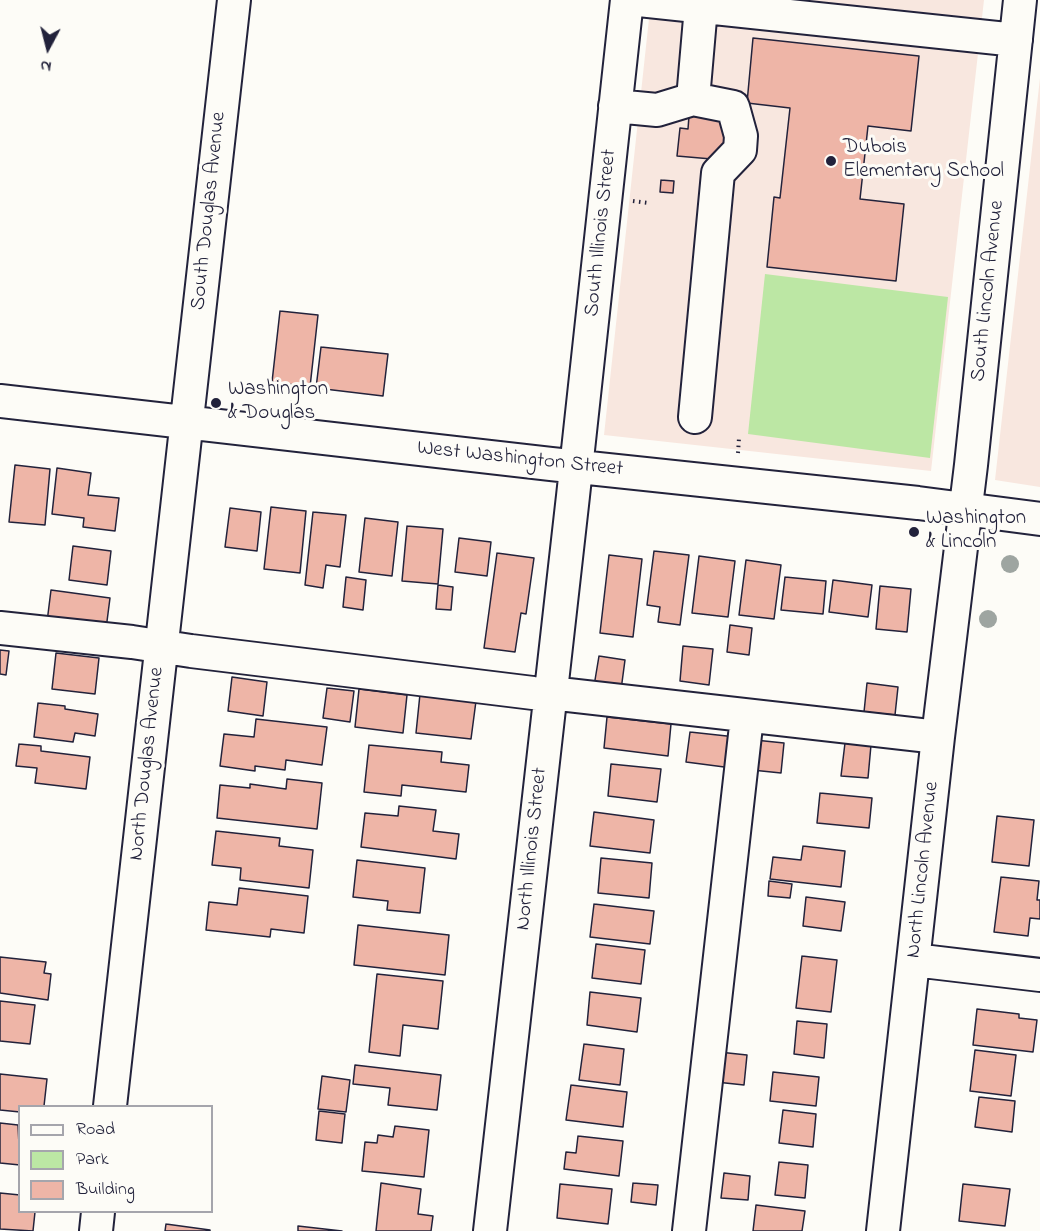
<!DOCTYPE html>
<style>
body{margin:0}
#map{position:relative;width:1040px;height:1231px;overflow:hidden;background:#fdfcf7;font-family:"Indie Flower",sans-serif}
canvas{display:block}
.legend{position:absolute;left:18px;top:1105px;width:195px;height:108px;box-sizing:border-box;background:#fdfcf7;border:2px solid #a5a5ac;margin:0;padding:8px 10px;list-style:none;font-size:18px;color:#22223b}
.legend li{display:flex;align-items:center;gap:12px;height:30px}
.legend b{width:30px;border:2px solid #a5a5ac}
.north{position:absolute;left:18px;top:18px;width:60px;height:60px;-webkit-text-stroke:4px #fdfcf7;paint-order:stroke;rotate:187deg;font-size:16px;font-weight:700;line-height:24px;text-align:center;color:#22223b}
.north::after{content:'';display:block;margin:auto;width:21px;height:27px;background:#22223b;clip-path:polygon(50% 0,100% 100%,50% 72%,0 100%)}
</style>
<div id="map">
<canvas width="1040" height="1231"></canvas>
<ul class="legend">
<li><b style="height:8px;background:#fdfcf7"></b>Road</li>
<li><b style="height:16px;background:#bce7a4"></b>Park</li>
<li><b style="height:16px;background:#eeb5a7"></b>Building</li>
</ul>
<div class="north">N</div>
</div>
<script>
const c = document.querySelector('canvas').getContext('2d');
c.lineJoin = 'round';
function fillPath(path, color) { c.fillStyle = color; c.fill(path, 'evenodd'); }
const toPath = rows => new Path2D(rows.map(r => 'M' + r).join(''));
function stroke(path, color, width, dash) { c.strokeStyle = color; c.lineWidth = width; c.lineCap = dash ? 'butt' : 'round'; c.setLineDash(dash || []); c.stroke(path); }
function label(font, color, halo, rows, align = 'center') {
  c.font = font + ' "Indie Flower",sans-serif'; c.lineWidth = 6; c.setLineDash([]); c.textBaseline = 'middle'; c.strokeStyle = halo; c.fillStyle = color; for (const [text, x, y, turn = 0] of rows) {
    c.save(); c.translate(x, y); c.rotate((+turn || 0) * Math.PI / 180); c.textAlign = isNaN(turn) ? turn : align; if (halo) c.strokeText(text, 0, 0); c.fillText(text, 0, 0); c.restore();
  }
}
fillPath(toPath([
 [651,0,984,0,931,471,604,435],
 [1040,78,1040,487,995,480]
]), '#f8e7df');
fillPath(toPath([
 [765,274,948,297,930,458,748,434]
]), '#bce7a4');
const building = toPath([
 [753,38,919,56,911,131,868,126,860,199,904,204,896,281,767,267,774,197,780,198,790,108,747,103,753,38],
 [689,116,727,119,723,160,677,156,680,128,688,129,689,116],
 [661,180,674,181,673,193,660,192,661,180],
 [280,311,318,315,310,387,272,382,280,311],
 [321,347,388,354,383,396,316,388,321,347],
 [15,465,50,469,45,525,9,522,15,465],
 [57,468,91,473,88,495,119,498,115,531,83,527,84,518,52,514,57,468],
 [271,507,306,511,300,573,264,569,271,507],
 [230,508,261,512,257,551,225,547,230,508],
 [313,512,346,515,340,567,326,565,323,588,305,585,313,512],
 [365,518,398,522,392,576,359,572,365,518],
 [407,526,443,529,438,584,402,581,407,526],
 [459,538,491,542,487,576,455,572,459,538],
 [73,546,111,551,107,585,69,580,73,546],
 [654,551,689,555,680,625,658,622,660,607,647,605,654,551],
 [497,553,534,558,526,614,521,613,515,652,484,648,497,553],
 [609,555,642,559,633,637,600,633,609,555],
 [699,556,735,561,728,617,692,613,699,556],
 [746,560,781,565,774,619,739,615,746,560],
 [346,577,366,580,363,610,343,607,346,577],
 [785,577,826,581,823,614,781,610,785,577],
 [833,580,872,585,868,617,829,612,833,580],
 [438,585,453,587,451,610,436,609,438,585],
 [880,586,911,589,907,632,876,629,880,586],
 [51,590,110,598,106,629,47,622,51,590],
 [730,625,752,628,749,655,727,652,730,625],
 [683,646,713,649,709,685,680,681,683,646],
 [0,650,9,651,6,675,0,674,0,650],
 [56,653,99,658,95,694,52,689,56,653],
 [599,656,625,660,621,690,594,686,599,656],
 [232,677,267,682,263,716,228,711,232,677],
 [867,683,898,687,895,715,864,712,867,683],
 [327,688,354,691,350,722,323,718,327,688],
 [359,689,407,695,403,733,355,727,359,689],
 [420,694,476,701,471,739,416,733,420,694],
 [38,703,65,706,65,709,98,714,95,736,75,733,73,742,34,737,38,703],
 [607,717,671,724,668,756,604,748,607,717],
 [256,719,327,727,322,765,286,760,285,770,255,766,255,771,220,766,224,734,254,737,256,719],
 [690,732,736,737,732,768,686,762,690,732],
 [755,740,784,743,781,773,752,770,755,740],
 [845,743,871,745,868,778,841,776,845,743],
 [19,744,41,746,41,751,90,757,86,789,35,783,37,768,16,766,19,744],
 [369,745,442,752,441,762,469,765,466,792,402,785,401,796,364,792,369,745],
 [611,764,661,769,657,802,608,796,611,764],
 [287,779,322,783,317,829,217,818,220,785,250,788,250,784,286,789,287,779],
 [820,793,872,798,869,828,817,823,820,793],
 [399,806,436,810,433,831,459,834,456,859,361,847,365,813,398,816,399,806],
 [594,812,654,820,650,853,590,846,594,812],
 [997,816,1034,820,1029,866,992,862,997,816],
 [216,831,280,838,279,846,313,850,309,888,240,880,241,868,212,865,216,831],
 [803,846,845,851,841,887,770,879,773,857,801,860,803,846],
 [601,858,652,863,649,898,598,893,601,858],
 [357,860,425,868,420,913,387,910,388,901,353,897,357,860],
 [1001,877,1039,881,1037,900,1040,900,1040,919,1030,918,1028,936,994,932,1001,877],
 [769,881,792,884,790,898,768,896,769,881],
 [239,888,308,896,304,933,271,929,270,937,206,930,209,902,237,905,239,888],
 [806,897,845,902,841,931,803,926,806,897],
 [594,904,654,911,650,944,590,937,594,904],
 [358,925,449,935,445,975,354,965,358,925],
 [596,944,645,950,641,984,592,978,596,944],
 [802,956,837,960,831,1012,796,1008,802,956],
 [0,957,46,962,44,973,51,974,48,1000,0,993,0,957],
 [377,974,443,981,438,1029,403,1025,400,1056,369,1052,377,974],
 [590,992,641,998,637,1032,587,1025,590,992],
 [0,1001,35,1005,30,1044,0,1041,0,1001],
 [977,1009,1019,1014,1019,1018,1037,1020,1033,1052,973,1045,977,1009],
 [797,1021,827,1024,824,1058,794,1054,797,1021],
 [584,1044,624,1049,620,1085,579,1080,584,1044],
 [975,1050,1016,1055,1011,1096,970,1091,975,1050],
 [719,1052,747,1055,744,1085,716,1082,719,1052],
 [355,1065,441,1075,437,1110,388,1105,390,1088,353,1084,355,1065],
 [773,1072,819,1077,816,1106,770,1101,773,1072],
 [0,1074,47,1079,44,1106,20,1106,20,1112,0,1110,0,1074],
 [322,1076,350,1080,346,1112,318,1109,322,1076],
 [571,1085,627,1092,623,1127,566,1120,571,1085],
 [979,1097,1015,1101,1012,1132,975,1127,979,1097],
 [783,1110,816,1114,813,1147,779,1143,783,1110],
 [319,1111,345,1114,342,1143,316,1140,319,1111],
 [0,1123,18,1125,20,1165,0,1163,0,1123],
 [395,1126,429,1130,424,1177,362,1171,365,1142,377,1143,378,1135,393,1137,395,1126],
 [578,1136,623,1141,619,1176,564,1169,566,1152,576,1153,578,1136],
 [779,1162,808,1165,805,1198,775,1195,779,1162],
 [724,1173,750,1176,748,1200,721,1198,724,1173],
 [381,1183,421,1189,418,1214,433,1216,431,1231,376,1231,381,1183],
 [633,1183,658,1185,656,1205,631,1202,633,1183],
 [560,1184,612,1189,608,1224,557,1218,560,1184],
 [963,1184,1010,1189,1005,1226,959,1221,963,1184],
 [0,1193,20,1195,20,1212,35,1212,33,1231,0,1229,0,1193],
 [756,1205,805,1211,802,1231,753,1231,756,1205],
 [166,1224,210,1230,210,1231,165,1231,166,1224],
 [298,1226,342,1231,298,1231,298,1226]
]);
fillPath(building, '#eeb5a7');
stroke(building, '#22223b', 1.5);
const minor = toPath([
 [639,0,1016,40],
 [693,99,701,7],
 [615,106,657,110,693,99,733,107,741,136,740,150,718,173,695,417],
 [0,401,551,464,918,503,1040,519],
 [0,628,132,642,191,651,533,693,568,695,938,737],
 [914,960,1040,975],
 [110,1106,234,0],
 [96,1231,98,1212],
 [490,1231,573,496,627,0],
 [689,1231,747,717],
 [883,1231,938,737,971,465,1020,0]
]);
stroke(minor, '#22223b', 36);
stroke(toPath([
 [633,201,648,203],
 [738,453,739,438]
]), '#22223b', 4, [1.5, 4.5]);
stroke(minor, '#fdfcf7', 32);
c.fillStyle = '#9ea5a1';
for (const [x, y] of [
 [1010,564],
 [988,619]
]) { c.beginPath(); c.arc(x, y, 9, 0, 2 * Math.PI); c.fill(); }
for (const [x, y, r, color] of [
 [831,161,6,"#22223b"],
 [216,403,6,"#22223b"],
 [914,532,6,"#22223b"]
]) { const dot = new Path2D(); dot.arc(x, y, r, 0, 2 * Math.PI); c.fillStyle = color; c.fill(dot); stroke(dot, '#fdfcf7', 2); }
label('21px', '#22223b', '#fdfcf7', [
 ["Dubois",843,149],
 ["Elementary School",843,173],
 ["Washington",228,391],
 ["& Douglas",228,415],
 ["Washington",926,520],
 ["& Lincoln",926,544]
], 'left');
label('21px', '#22223b', '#fdfcf7', [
 ["South Douglas Avenue",210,211,-84],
 ["South Illinois Street",602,233,-84],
 ["South Lincoln Avenue",989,291,-84],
 ["West Washington Street",520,460,6],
 ["North Douglas Avenue",148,764,-84],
 ["North Illinois Street",533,849,-84],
 ["North Lincoln Avenue",924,870,-84]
]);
</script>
